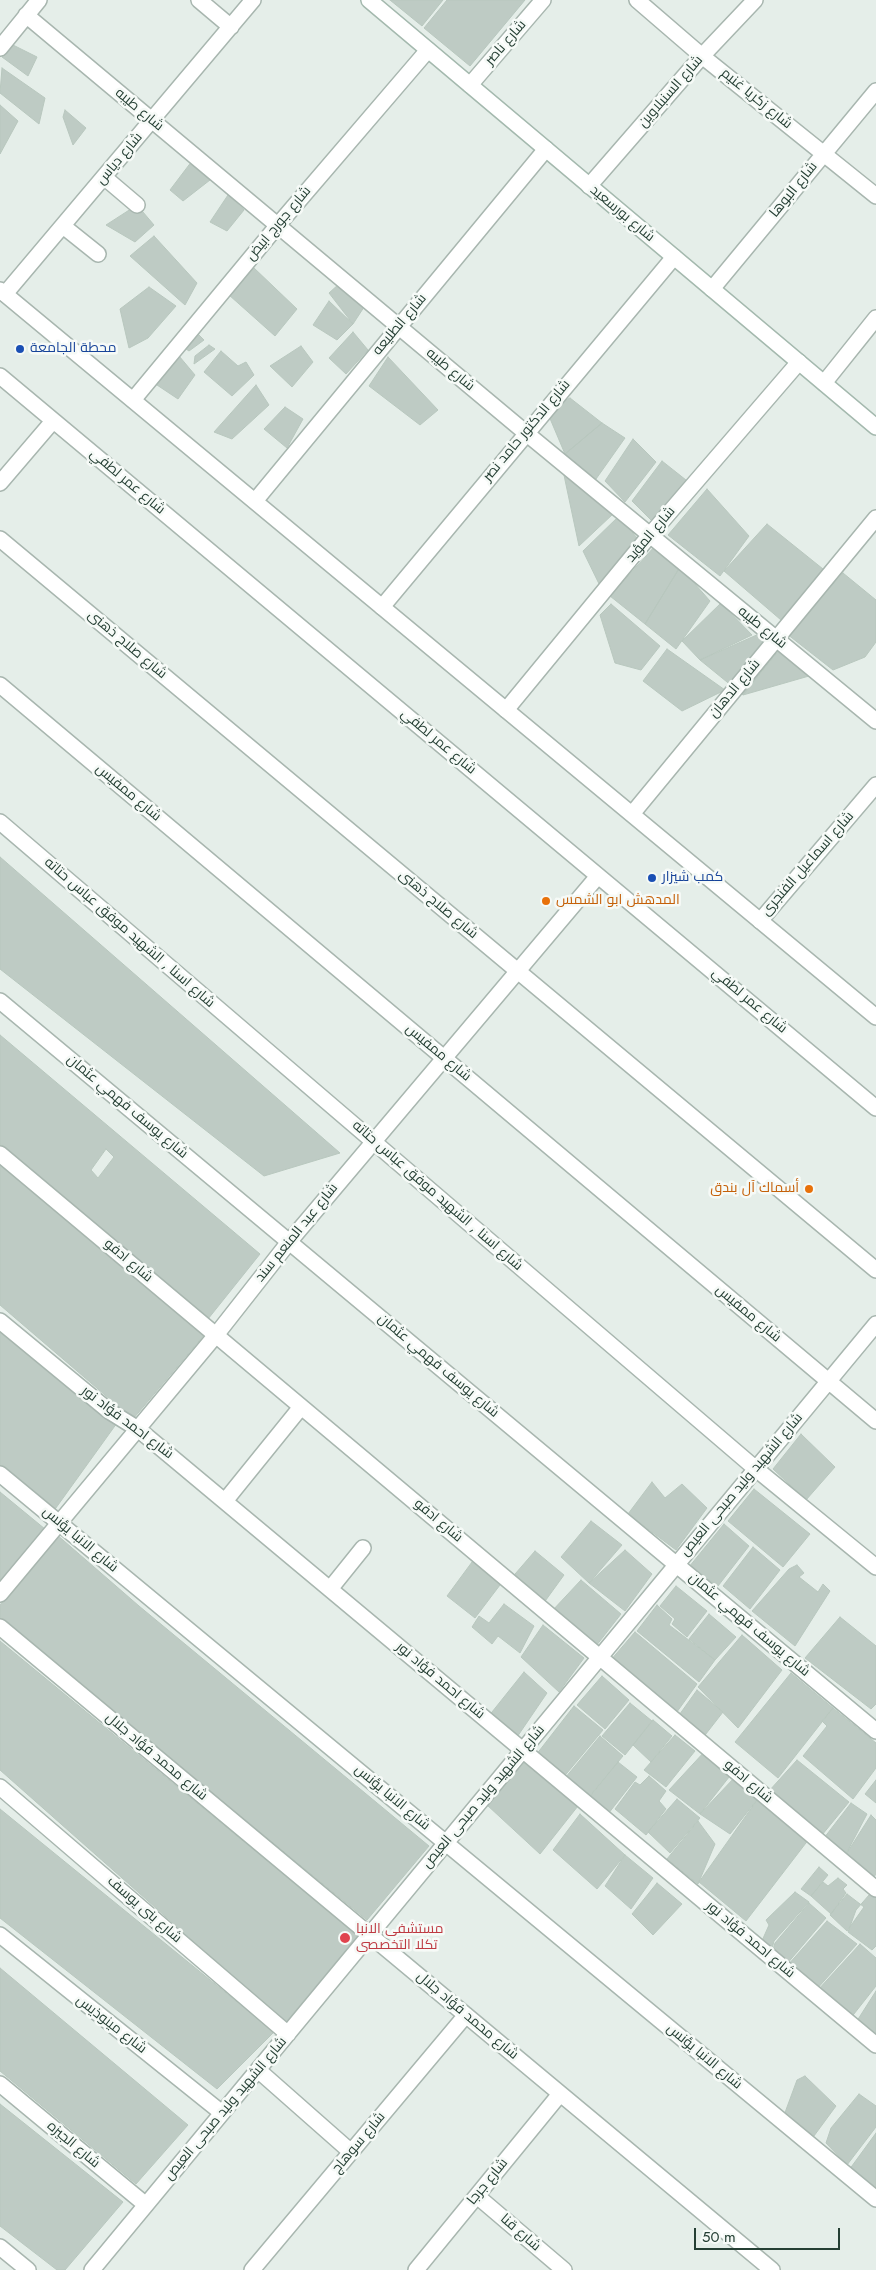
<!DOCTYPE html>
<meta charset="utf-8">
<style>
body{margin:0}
#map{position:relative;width:876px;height:2270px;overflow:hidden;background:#e5eee9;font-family:Jost,sans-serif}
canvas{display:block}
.scale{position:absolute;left:694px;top:2228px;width:146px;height:22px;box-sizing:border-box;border:2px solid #253f34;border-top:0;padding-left:6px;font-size:15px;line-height:18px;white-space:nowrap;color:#253f34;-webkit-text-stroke:4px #f6faf7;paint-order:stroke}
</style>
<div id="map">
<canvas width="876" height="2270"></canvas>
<div class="scale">50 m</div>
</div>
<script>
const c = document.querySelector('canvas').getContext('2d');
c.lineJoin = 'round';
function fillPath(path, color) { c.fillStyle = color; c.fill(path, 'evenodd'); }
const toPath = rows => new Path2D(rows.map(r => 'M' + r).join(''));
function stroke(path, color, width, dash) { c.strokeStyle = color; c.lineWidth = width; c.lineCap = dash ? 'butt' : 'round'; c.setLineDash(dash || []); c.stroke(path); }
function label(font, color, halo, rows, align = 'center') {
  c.font = font + ' Jost,Cairo,sans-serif'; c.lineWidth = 5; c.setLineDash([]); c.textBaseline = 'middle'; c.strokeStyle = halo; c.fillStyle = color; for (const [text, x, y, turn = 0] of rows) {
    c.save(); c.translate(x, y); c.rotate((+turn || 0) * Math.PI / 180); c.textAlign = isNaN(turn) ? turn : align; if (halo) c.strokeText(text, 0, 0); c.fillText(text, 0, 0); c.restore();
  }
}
const building = toPath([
 [390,0,443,0,422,26,390,0],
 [447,0,525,0,470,66,424,28,447,0],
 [11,44,37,57,28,76,2,57,11,44],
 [2,68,45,98,39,124,0,93,2,68],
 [0,105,18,121,0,154,0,105],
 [65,110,86,128,73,145,63,117,65,110],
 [192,161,210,180,183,201,170,190,192,161],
 [228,195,244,210,227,231,210,222,228,195],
 [137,205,154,225,135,242,106,225,137,205],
 [154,236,197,283,185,305,130,256,154,236],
 [253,267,297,309,275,336,229,295,253,267],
 [339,284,368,301,353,324,329,293,339,284],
 [149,287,176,306,148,338,129,348,120,309,149,287],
 [329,301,353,324,337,340,313,325,329,301],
 [353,332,368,350,346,374,329,358,353,332],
 [197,333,204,340,189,351,179,344,197,333],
 [209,345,215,349,194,364,195,356,209,345],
 [301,346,313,362,292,387,270,366,301,346],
 [174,350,195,375,178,399,154,383,174,350],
 [221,351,238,366,246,362,254,375,232,396,204,372,221,351],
 [388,357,438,410,420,425,369,386,388,357],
 [256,385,269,405,232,439,214,432,256,385],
 [570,398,602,423,565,454,546,409,570,398],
 [285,407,303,419,287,448,264,429,285,407],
 [602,423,625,438,596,479,565,454,602,423],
 [633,439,656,462,625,502,605,481,633,439],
 [561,461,613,514,579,546,561,461],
 [662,461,686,480,652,521,632,501,662,461],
 [707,489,749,536,720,576,668,535,707,489],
 [619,516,637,538,603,592,583,551,619,516],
 [767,524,823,569,781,620,724,571,767,524],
 [655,546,680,567,645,624,610,596,655,546],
 [680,567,710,601,676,649,645,624,680,567],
 [843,573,876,600,876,642,865,657,833,670,787,634,843,573],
 [721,603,752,635,700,660,682,641,721,603],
 [611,604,660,646,641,670,615,663,600,615,611,604],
 [759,634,776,653,743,695,700,660,759,634],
 [667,649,725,690,682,711,643,681,667,649],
 [780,649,809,676,743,695,780,649],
 [0,857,340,1153,264,1176,0,969,0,857],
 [0,1035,260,1254,208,1319,0,1144,0,1035],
 [106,1149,114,1157,98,1178,91,1170,106,1149],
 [0,1161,204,1335,133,1419,0,1305,0,1161],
 [0,1328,117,1423,53,1512,0,1467,0,1328],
 [801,1434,835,1467,806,1500,773,1469,801,1434],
 [652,1482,665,1498,682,1484,707,1508,676,1550,628,1514,652,1482],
 [754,1489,810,1534,783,1567,728,1521,754,1489],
 [0,1492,45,1529,0,1585,0,1492],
 [591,1521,622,1545,589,1583,561,1557,591,1521],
 [724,1524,749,1546,718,1586,689,1567,724,1524],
 [56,1534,139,1606,429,1846,367,1920,0,1619,0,1605,56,1534],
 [753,1547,780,1570,750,1609,723,1586,753,1547],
 [625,1550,652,1574,625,1611,589,1583,625,1550],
 [535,1551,564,1575,543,1604,509,1581,535,1551],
 [475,1558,503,1581,475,1618,447,1596,475,1558],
 [797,1565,804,1573,799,1577,818,1592,823,1584,830,1591,795,1646,752,1611,789,1569,797,1565],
 [581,1580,621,1614,596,1646,552,1611,581,1580],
 [676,1586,707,1611,687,1637,672,1624,675,1619,660,1606,676,1586],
 [504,1604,534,1626,520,1653,498,1636,492,1644,472,1627,479,1616,489,1623,504,1604],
 [657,1605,672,1619,669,1625,715,1660,699,1682,637,1631,657,1605],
 [709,1614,736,1637,715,1660,689,1639,709,1614],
 [840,1617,876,1646,876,1704,871,1709,805,1658,840,1617],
 [543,1625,584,1658,559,1692,521,1657,543,1625],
 [635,1632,697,1684,674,1716,610,1661,635,1632],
 [742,1635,782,1670,738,1728,698,1687,742,1635],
 [0,1641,361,1938,287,2024,0,1770,0,1641],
 [524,1672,547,1693,515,1740,488,1717,524,1672],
 [791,1673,833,1708,778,1778,735,1742,791,1673],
 [602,1676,629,1700,605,1729,577,1705,602,1676],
 [697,1690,723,1712,702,1739,677,1718,697,1690],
 [630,1703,652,1721,625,1755,602,1736,630,1703],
 [574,1706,603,1730,562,1779,536,1755,574,1706],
 [833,1708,876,1743,876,1768,853,1799,803,1756,827,1726,822,1721,833,1708],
 [653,1720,672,1736,651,1762,633,1745,653,1720],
 [675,1735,695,1751,666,1787,644,1770,675,1735],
 [600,1736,623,1756,588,1798,565,1778,600,1736],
 [706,1750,733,1772,700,1814,669,1790,706,1750],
 [797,1760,849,1802,822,1835,769,1791,797,1760],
 [525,1762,578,1806,540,1854,487,1805,525,1762],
 [618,1762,637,1777,608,1814,588,1799,618,1762],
 [649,1776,666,1791,659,1801,666,1809,646,1835,615,1809,635,1782,640,1785,649,1776],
 [735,1777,760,1796,730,1834,700,1814,735,1777],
 [876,1780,876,1803,865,1794,876,1780],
 [760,1796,809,1839,746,1921,699,1882,760,1796],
 [677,1799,700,1818,670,1853,648,1832,677,1799],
 [851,1803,867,1814,845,1856,824,1838,851,1803],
 [0,1809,274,2032,217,2089,0,1918,0,1809],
 [580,1814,625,1855,597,1889,553,1850,580,1814],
 [871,1815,876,1820,876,1874,872,1880,845,1856,871,1815],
 [698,1821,715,1844,698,1884,667,1859,698,1821],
 [625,1855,653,1878,631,1909,605,1886,625,1855],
 [819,1867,828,1875,811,1896,801,1889,819,1867],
 [838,1878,847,1885,843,1889,846,1893,831,1914,811,1896,823,1882,828,1886,838,1878],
 [657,1883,682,1904,653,1935,632,1914,657,1883],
 [876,1887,876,1946,872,1950,848,1932,856,1910,876,1887],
 [795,1892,809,1902,774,1941,771,1953,761,1943,769,1925,766,1920,795,1892],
 [847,1894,864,1907,847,1931,830,1915,847,1894],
 [809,1903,826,1918,786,1965,771,1956,775,1943,809,1903],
 [827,1921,857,1944,816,1990,787,1966,827,1921],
 [860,1944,876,1958,876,1986,850,2019,817,1991,860,1944],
 [0,1968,188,2125,136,2184,0,2071,0,1968],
 [876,1991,876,2042,855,2024,876,1991],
 [805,2076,836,2106,811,2140,783,2118,797,2080,805,2076],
 [859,2094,876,2106,876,2127,847,2165,826,2143,831,2128,859,2094],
 [0,2104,123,2202,65,2270,57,2270,0,2226,0,2104],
 [876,2133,876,2194,849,2170,876,2133]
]);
fillPath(building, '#becbc4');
stroke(building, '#b8c7be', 1);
const minor = toPath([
 [199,0,231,27],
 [637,0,702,56,876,196],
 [26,15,526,433,876,721],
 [0,48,39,0],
 [470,85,543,0],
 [104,177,137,205],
 [589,186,702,56,755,0],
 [63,226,98,254],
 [712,289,876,91],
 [5,294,253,0],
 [824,383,876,318],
 [133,400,278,225,428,50],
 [255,501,546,149],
 [0,539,876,1270],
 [382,607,674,257],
 [0,685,876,1421],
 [506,710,650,535,799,362],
 [632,814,876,518],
 [0,822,756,1469,876,1567],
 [760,921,876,785],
 [0,1001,876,1731],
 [0,1154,876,1889],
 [0,1321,109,1411,138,1429,876,2045],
 [0,1474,876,2199],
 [225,1501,301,1407],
 [330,1589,363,1548],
 [0,1627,772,2270],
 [0,1787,288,2034],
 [0,1935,222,2113],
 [258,2070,351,2152],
 [0,2084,146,2205],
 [477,2196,564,2270],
 [0,2247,28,2270],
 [92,2270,876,1324],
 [252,2270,466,2015],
 [416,2270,560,2094]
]);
const tertiary = toPath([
 [0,290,876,1017],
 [0,376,876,1108],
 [0,483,53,421],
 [0,1594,216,1335,289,1242,598,876]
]);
const secondary = toPath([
 [369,0,876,427]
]);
stroke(minor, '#a8b6af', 18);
stroke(tertiary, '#a8b6af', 18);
stroke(secondary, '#a4b9ae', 18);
stroke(minor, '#fff', 15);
stroke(tertiary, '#fff', 15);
stroke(secondary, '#fff', 15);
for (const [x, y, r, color] of [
 [20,349,5,"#1a4fb4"],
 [652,878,5,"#1a4fb4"],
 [546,901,5,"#e8710a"],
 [809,1189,5,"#e8710a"],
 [345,1938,6,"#e0444e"]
]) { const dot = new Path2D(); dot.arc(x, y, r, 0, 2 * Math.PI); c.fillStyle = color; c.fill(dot); stroke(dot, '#f6faf7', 2); }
label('14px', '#253f34', '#f6faf7', [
 ["شارع ناصر",506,43,-49],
 ["شارع السنبلاوين",671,92,-49],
 ["شارع زكريا غنيم",756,99,39],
 ["شارع طيبه",139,110,40],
 ["شارع دياس",120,159,-50],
 ["شارع البوها",794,190,-51],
 ["شارع بورسعيد",622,214,40],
 ["شارع جورج ابيض",279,224,-50],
 ["شارع الطليعه",400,325,-50],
 ["شارع طيبه",450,370,40],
 ["شارع الدكتور حامد نصر",527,431,-50],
 ["شارع عمر لطفي",127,482,40],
 ["شارع المؤيد",651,535,-50],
 ["شارع طيبه",762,628,39],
 ["شارع صلاح ذهنى",127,645,40],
 ["شارع الدهان",735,689,-50],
 ["شارع عمر لطفي",438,742,40],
 ["شارع ممفيس",128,793,40],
 ["شارع اسماعيل الفنجرى",808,864,-49],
 ["شارع صلاح ذهنى",438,905,40],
 ["شارع اسنا , الشهيد موفق عباس حتاته",129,933,41],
 ["شارع عمر لطفي",749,1001,40],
 ["شارع ممفيس",438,1053,40],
 ["شارع يوسف فهمي عثمان",127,1107,40],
 ["شارع اسنا , الشهيد موفق عباس حتاته",437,1196,41],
 ["شارع عبد المنعم سند",297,1233,-51],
 ["شارع ادفو",128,1261,40],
 ["شارع ممفيس",748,1314,40],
 ["شارع يوسف فهمي عثمان",438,1366,40],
 ["شارع احمد فؤاد نور",127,1423,37],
 ["شارع الشهيد وليد صبحى العيص",742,1485,-50],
 ["شارع ادفو",438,1521,40],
 ["شارع الانبا يؤنس",80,1540,40],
 ["شارع يوسف فهمي عثمان",749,1625,40],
 ["شارع احمد فؤاد نور",440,1681,40],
 ["شارع محمد فؤاد جلال",156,1757,40],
 ["شارع ادفو",748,1782,40],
 ["شارع الشهيد وليد صبحى العيص",484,1797,-50],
 ["شارع الانبا يؤنس",392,1798,40],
 ["شارع بنى يوسف",144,1910,41],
 ["شارع احمد فؤاد نور",750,1940,40],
 ["شارع محمد فؤاد جلال",467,2016,40],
 ["شارع مينوذيس",111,2025,38],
 ["شارع الانبا يؤنس",704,2057,40],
 ["شارع الشهيد وليد صبحى العيص",226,2109,-50],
 ["شارع سوهاج",359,2143,-50],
 ["شارع الجيزه",73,2145,40],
 ["شارع جرجا",488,2182,-51],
 ["شارع قنا",520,2233,41]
]);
label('14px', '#164399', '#f6faf7', [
 ["محطة الجامعة",30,349],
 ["كمب شيزار",662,878]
], 'left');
label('14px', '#c56008', '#f6faf7', [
 ["المدهش ابو الشمس",556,901],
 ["أسماك آل بندق",799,1189,"right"]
], 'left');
label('14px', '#be3a42', '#f6faf7', [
 ["مستشفى الانبا",356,1930],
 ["تكلا التخصصى",356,1946]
], 'left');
</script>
